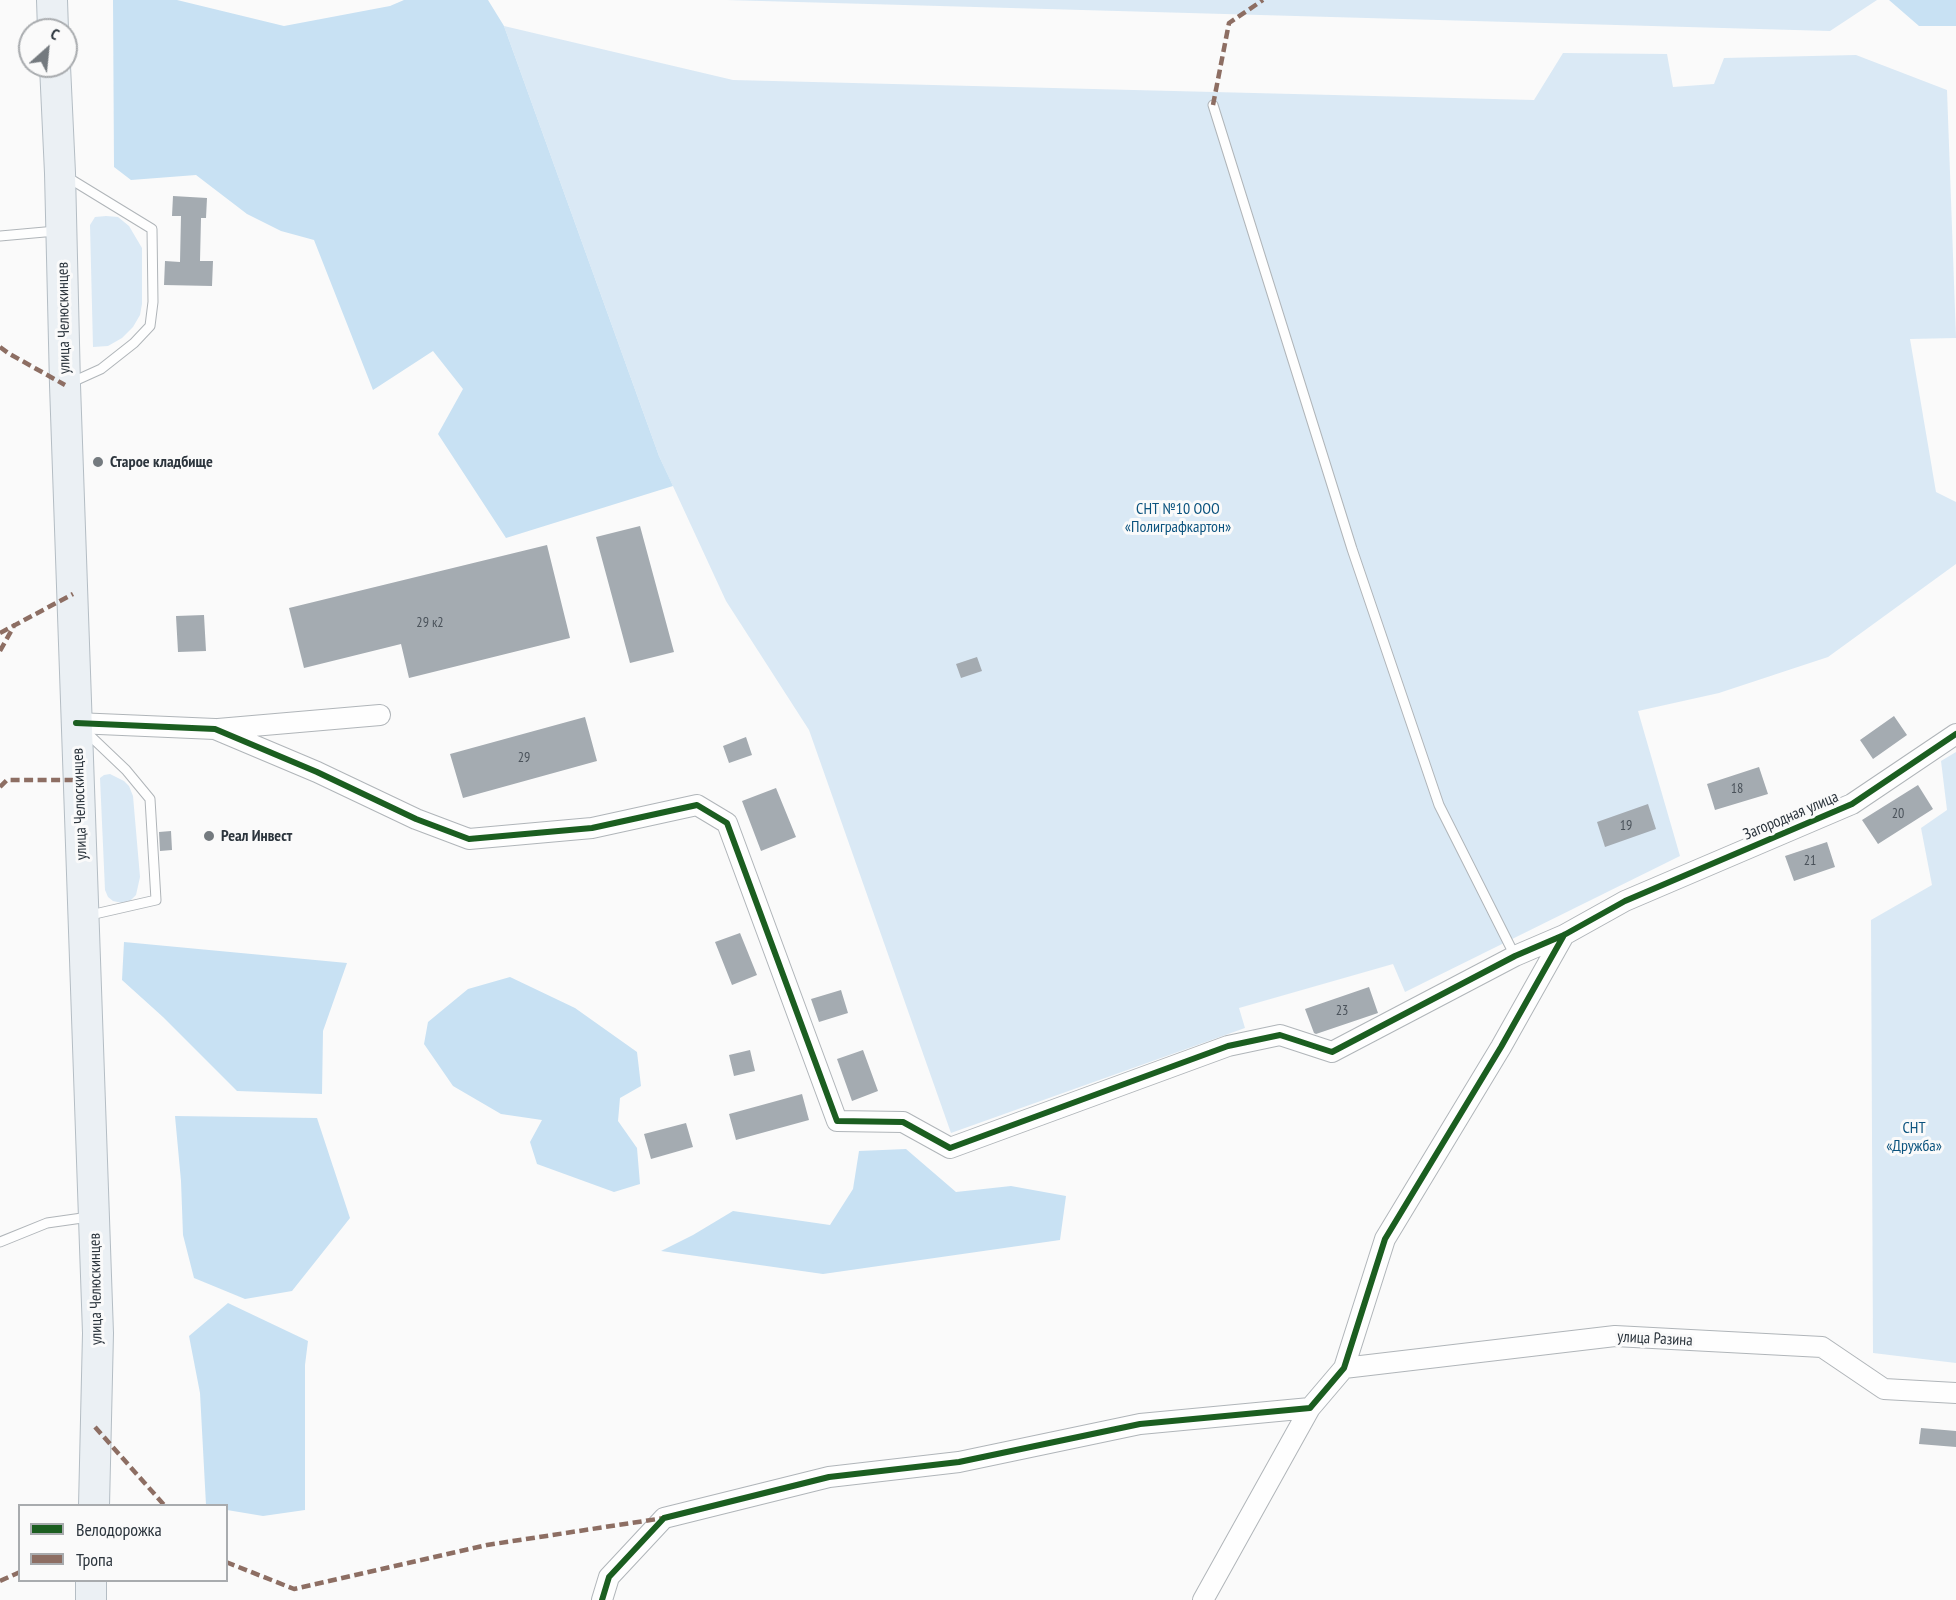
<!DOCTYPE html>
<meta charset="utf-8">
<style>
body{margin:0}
#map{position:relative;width:1956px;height:1600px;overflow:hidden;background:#fafafa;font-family:"PT Sans Narrow",sans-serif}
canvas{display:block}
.legend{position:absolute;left:18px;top:1504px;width:210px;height:78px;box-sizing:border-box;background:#fafafa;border:2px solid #a8abae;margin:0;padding:8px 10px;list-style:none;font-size:18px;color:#2c353d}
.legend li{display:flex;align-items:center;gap:12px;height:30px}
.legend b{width:30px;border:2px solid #a8abae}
.north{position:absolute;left:18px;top:18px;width:60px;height:60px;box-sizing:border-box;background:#fafafa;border:2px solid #a8abae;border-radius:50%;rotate:27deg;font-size:16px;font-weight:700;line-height:24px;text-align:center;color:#2c353d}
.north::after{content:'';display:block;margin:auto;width:21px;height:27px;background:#747a7f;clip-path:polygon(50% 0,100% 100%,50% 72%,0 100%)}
</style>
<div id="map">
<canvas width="1956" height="1600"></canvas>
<ul class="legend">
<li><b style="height:8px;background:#1b5e20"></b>Велодорожка</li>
<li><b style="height:8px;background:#8d6e63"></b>Тропа</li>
</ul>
<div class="north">С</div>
</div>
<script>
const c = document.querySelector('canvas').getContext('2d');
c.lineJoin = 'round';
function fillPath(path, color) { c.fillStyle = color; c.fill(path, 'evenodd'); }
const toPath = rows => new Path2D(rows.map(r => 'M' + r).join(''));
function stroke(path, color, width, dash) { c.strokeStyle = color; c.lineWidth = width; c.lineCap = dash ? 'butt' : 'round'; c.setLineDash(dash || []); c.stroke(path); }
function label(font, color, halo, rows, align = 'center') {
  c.font = font + ' "PT Sans Narrow",sans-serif'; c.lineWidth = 6; c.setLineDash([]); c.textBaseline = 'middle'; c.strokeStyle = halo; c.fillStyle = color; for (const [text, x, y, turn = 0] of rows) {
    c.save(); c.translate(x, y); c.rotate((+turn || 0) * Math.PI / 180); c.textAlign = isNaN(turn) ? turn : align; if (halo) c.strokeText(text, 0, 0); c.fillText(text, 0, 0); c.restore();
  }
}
fillPath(toPath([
 [726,0,1877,0,1830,31],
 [504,26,733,80,1534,100,1563,53,1667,54,1673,87,1714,84,1724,58,1856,55,1947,90,1956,338,1910,339,1936,492,1956,502,1956,564,1828,657,1719,693,1638,711,1680,856,1405,992,1393,964,1239,1008,1245,1028,951,1133,809,730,726,601,659,456],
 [106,216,118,217,129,226,142,248,142,304,140,315,133,327,122,338,108,346,93,347,90,225,95,217],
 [1956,752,1956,1363,1873,1353,1871,920,1932,885,1921,828,1947,810,1941,761],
 [110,774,124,781,129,786,133,796,140,877,136,895,130,901,122,903,113,901,108,897,105,890,100,778,104,775]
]), '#dae9f5');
fillPath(toPath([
 [113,0,177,0,284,26,390,6,404,0,488,0,504,26,659,456,673,486,506,538,438,434,463,389,433,351,373,390,314,240,281,231,247,214,196,175,131,180,114,167],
 [1889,0,1956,0,1956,26,1919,26],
 [124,942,347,963,323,1031,322,1094,237,1091,163,1017,122,980],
 [510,977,575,1008,637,1052,641,1086,620,1098,618,1121,637,1148,640,1184,614,1192,537,1164,530,1142,542,1120,501,1114,453,1086,424,1044,428,1022,468,989],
 [175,1116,317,1118,350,1218,292,1291,245,1299,194,1278,183,1235,181,1181],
 [906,1149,956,1192,1011,1186,1066,1196,1060,1240,823,1274,661,1251,693,1235,733,1211,830,1225,853,1189,859,1151],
 [228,1303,308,1341,305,1365,305,1510,263,1516,227,1510,226,1506,206,1505,200,1393,189,1336]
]), '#c8e1f3');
fillPath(toPath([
 [173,196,207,198,206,218,201,218,200,261,213,261,212,286,164,285,165,261,180,262,181,216,172,216],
 [640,526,674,652,630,663,596,537],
 [547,545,570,638,409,678,401,644,304,668,289,608],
 [204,615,206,651,178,652,176,616],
 [977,657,982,671,961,678,956,664],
 [1894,716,1907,735,1873,759,1860,740],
 [585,717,597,761,463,798,450,754],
 [746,737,752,755,729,763,723,746],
 [1759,767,1768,794,1715,810,1707,784],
 [1918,785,1933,809,1878,844,1862,820],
 [776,788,796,837,761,851,742,801],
 [1648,804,1656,829,1605,847,1597,822],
 [171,831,172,850,160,851,159,832],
 [1827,842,1835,867,1794,881,1785,856],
 [740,933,757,975,732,985,715,942],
 [1369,987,1378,1013,1316,1034,1314,1033,1305,1009],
 [841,990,848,1013,819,1022,811,999],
 [750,1050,755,1071,734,1076,729,1055],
 [863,1050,878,1091,852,1101,837,1059],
 [802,1094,809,1120,736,1140,729,1114],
 [686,1123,693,1147,651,1159,644,1134],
 [1921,1428,1956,1431,1956,1447,1919,1444]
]), '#a4abb1');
const lane = toPath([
 [1213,105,1352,549,1439,805,1515,956],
 [67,177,152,229,153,302,150,326,134,343,101,369,70,383],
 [0,236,56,231],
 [84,730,126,770,150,799,156,900,86,916],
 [0,1242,47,1223,89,1217]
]);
const street = toPath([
 [76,723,215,729,317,772,416,819,469,839,592,828,697,805,727,823,837,1121,903,1122,950,1148,1228,1046,1280,1035,1332,1052,1515,956,1564,935,1625,901,1852,804,1956,734],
 [218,729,380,715],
 [1344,1368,1615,1336,1822,1347,1884,1389,1956,1393],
 [602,1600,609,1577,664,1518,829,1477,959,1462,1140,1424,1310,1408,1344,1368,1385,1239,1501,1047,1564,935],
 [1203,1600,1310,1408]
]);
const primary = toPath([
 [52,0,53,30],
 [55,66,60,173,65,385,98,1333,94,1506],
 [91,1600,91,1580]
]);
stroke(lane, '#b0b5b9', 11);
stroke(street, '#b0b5b9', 22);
stroke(primary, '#b4bdc4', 32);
stroke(lane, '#fefefe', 9);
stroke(street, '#fefefe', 20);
stroke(primary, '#ebf0f4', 30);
stroke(toPath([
 [1213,105,1229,23,1263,0],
 [0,347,8,353,65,385],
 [0,633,73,594],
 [0,651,15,624],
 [0,787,7,780,79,780],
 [95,1427,165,1506],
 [226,1562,294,1589,487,1545,664,1518],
 [0,1581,20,1572]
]), '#8d6e63', 4.5, [9, 4.5]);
stroke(toPath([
 [76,723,215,729,317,772,416,819,469,839,592,828,697,805,727,823,837,1121,903,1122,950,1148,1228,1046,1280,1035,1332,1052,1515,956,1564,935,1625,901,1852,804,1956,734],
 [602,1600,609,1577,664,1518,829,1477,959,1462,1140,1424,1310,1408,1344,1368,1385,1239,1501,1047,1564,935]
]), '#1b5e20', 6);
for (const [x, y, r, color] of [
 [98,462,6,"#747a7f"],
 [209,836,6,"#747a7f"]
]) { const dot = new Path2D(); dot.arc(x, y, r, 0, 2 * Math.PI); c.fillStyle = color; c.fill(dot); stroke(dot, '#fafafa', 2); }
label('14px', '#4a525a', null, [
 ["29 к2",430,623],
 ["29",524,758],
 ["18",1737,789],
 ["20",1898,814],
 ["19",1626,826],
 ["21",1810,861],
 ["23",1342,1011]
]);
label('16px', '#2c353d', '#fafafa', [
 ["улица Челюскинцев",64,318,-91],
 ["улица Челюскинцев",80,804,-92],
 ["Загородная улица",1791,816,-23],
 ["улица Челюскинцев",96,1289,-91],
 ["улица Разина",1655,1339,3]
]);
label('bold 16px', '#2c353d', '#fafafa', [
 ["Старое кладбище",110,462],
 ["Реал Инвест",221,836]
], 'left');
label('16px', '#0b537e', '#fafafa', [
 ["СНТ №10 ООО",1178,509],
 ["«Полиграфкартон»",1178,527],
 ["СНТ",1914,1128],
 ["«Дружба»",1914,1146]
]);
</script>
